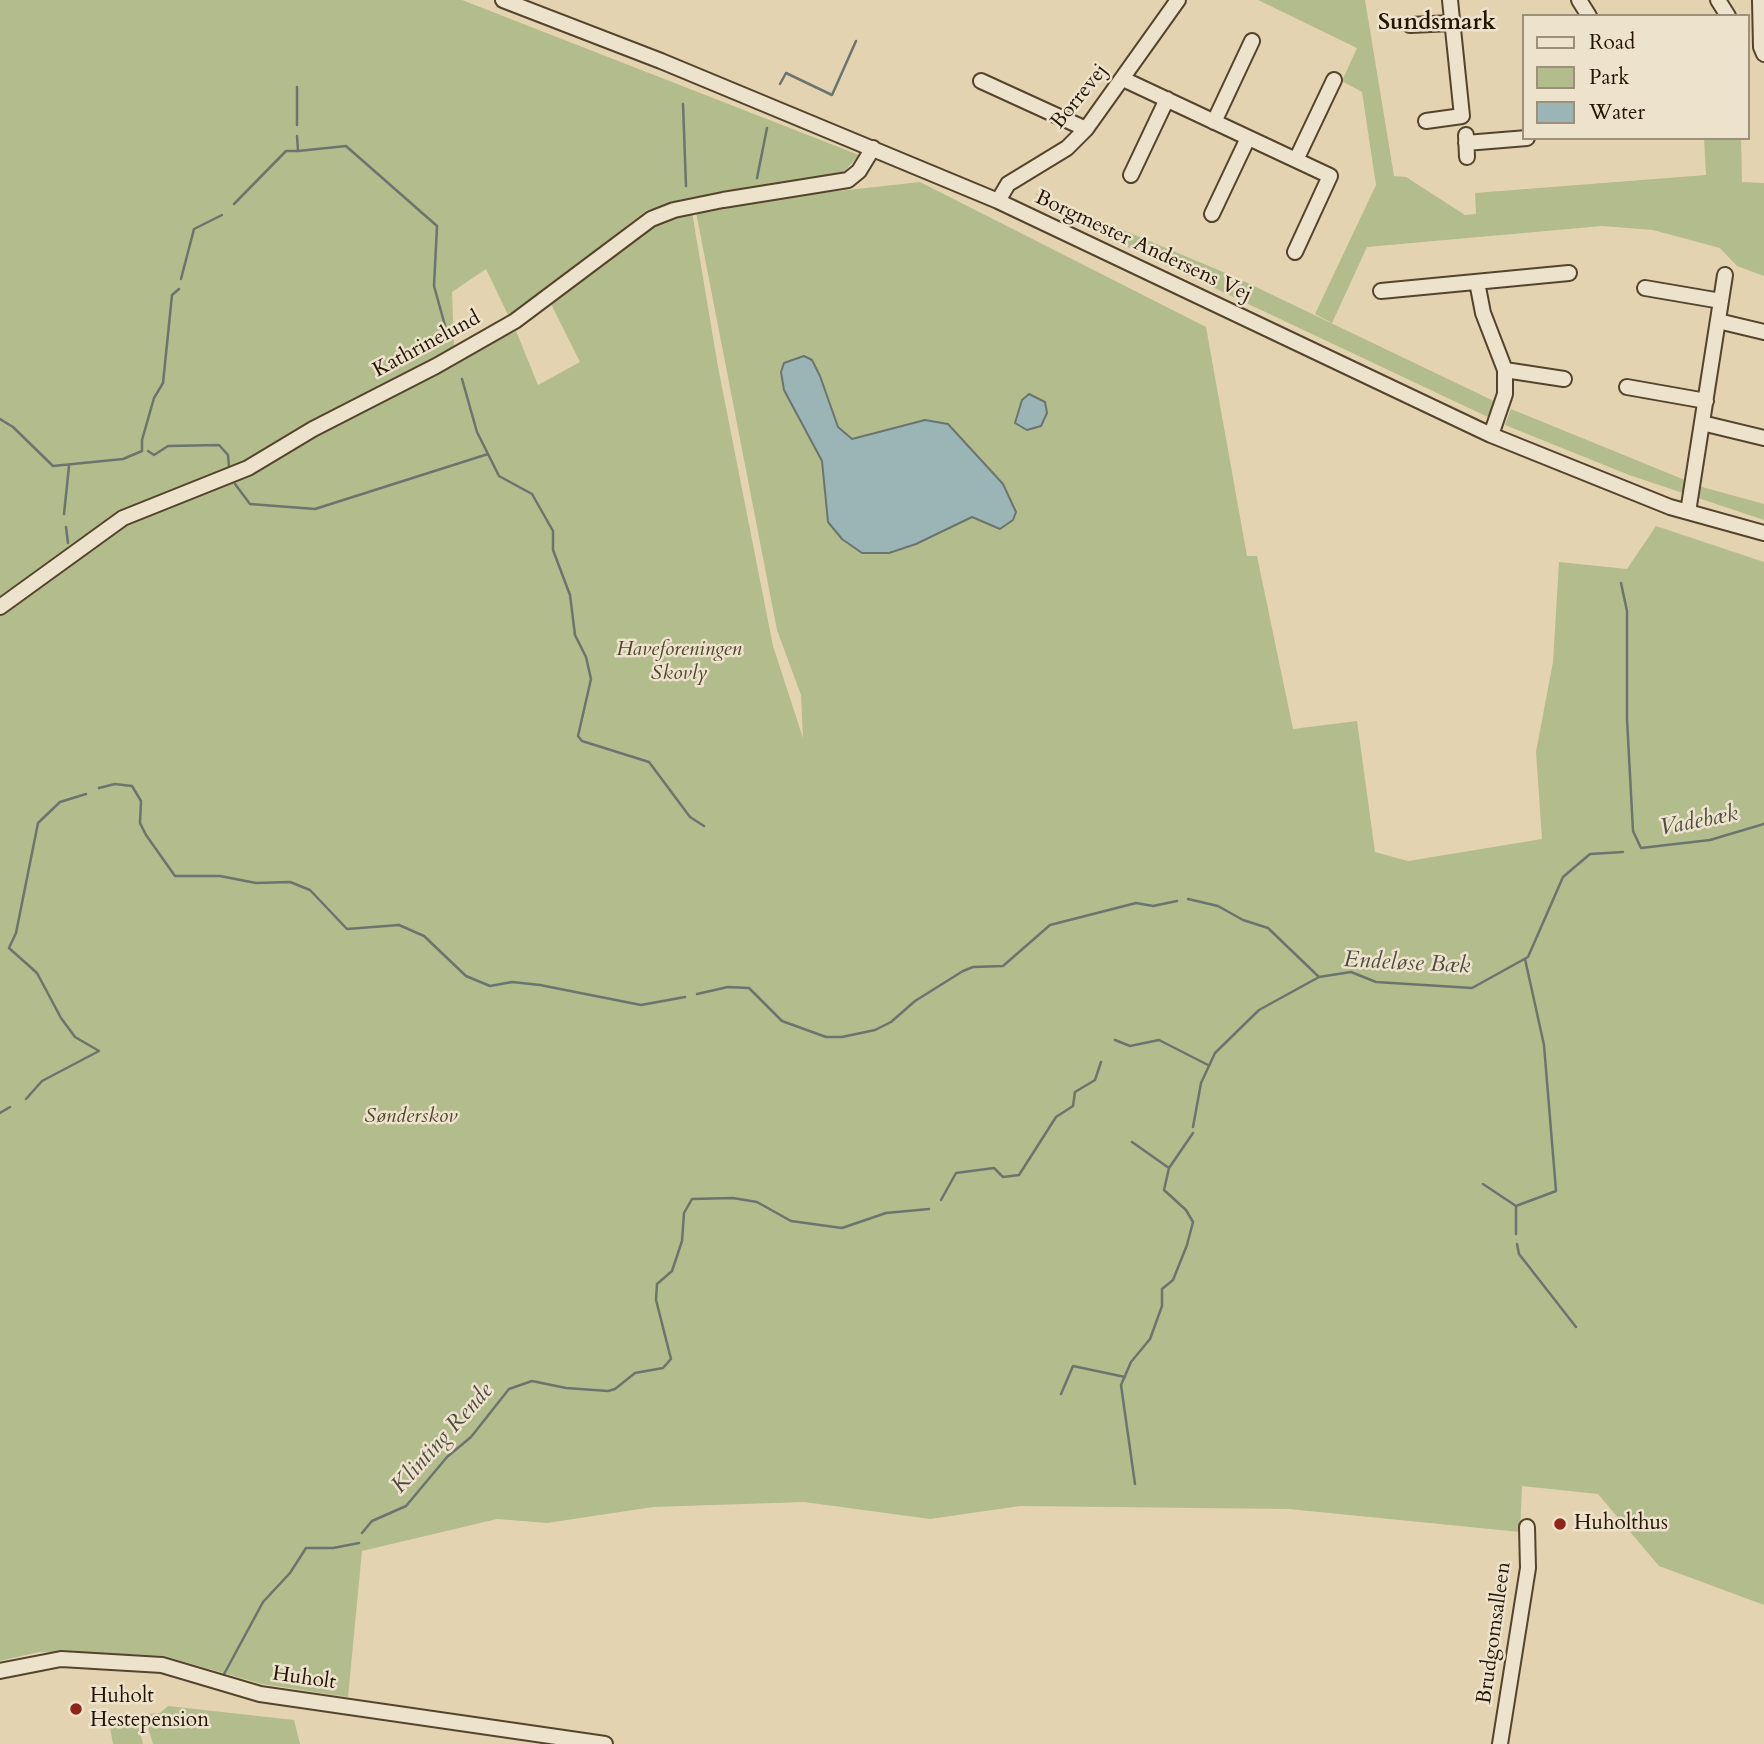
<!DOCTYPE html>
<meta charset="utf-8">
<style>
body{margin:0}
#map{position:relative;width:1764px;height:1744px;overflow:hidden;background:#e4d3b0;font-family:Cardo,serif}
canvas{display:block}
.legend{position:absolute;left:1522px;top:14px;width:228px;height:126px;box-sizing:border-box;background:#ede2cc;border:2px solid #9d907a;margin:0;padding:9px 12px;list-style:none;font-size:21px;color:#241400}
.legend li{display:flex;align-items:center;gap:14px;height:35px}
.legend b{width:35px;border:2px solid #9d907a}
</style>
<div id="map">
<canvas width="1764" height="1744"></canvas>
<ul class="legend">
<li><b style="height:9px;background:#ede2cc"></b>Road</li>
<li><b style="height:19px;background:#b3bc8c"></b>Park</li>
<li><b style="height:19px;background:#9bb5b7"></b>Water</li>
</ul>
</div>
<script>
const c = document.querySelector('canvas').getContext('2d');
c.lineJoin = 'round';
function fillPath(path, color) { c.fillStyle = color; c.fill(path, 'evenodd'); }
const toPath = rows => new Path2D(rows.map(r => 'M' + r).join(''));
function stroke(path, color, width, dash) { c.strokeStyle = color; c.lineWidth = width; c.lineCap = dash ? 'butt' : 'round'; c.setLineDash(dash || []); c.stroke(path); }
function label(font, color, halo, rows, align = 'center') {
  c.font = font + ' Cardo,serif'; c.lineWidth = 5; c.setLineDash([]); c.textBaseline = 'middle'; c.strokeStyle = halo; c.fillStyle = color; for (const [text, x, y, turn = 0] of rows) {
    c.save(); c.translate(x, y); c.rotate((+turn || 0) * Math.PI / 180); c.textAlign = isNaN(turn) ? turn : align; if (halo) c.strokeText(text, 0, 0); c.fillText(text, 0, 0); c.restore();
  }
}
fillPath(toPath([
 [0,0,462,0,859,155,840,176,825,181,743,189,647,210,509,317,486,269,452,292,454,345,461,360,516,331,538,385,580,362,551,304,649,229,692,212,718,367,773,646,803,738,801,695,777,630,695,207,920,182,1206,327,1247,556,1257,556,1293,729,1357,721,1375,852,1408,861,1542,839,1536,752,1553,662,1559,562,1627,569,1656,526,1764,562,1764,1605,1659,1566,1598,1494,1522,1486,1520,1532,1289,1509,1020,1506,930,1519,804,1502,653,1507,547,1523,497,1519,362,1551,348,1697,262,1684,164,1656,39,1652,0,1661],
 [1258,0,1365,0,1394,176,1406,177,1465,215,1476,214,1475,193,1706,175,1704,138,1741,138,1742,182,1764,183,1764,276,1737,266,1720,248,1653,230,1602,226,1367,247,1332,323,1315,314,1376,185,1362,92,1342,81,1357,48],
 [1035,193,1235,277,1498,403,1488,417,1049,210],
 [1511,409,1702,487,1764,504,1764,520,1629,475,1505,425],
 [168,1706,294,1720,300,1744,153,1744,144,1714,160,1713],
 [136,1716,143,1744,113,1744,109,1722]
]), '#b3bc8c');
const water = toPath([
 [804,356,812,360,820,376,838,427,852,439,925,420,948,424,1003,484,1016,512,1013,520,1000,529,972,517,916,544,889,553,862,553,842,539,828,522,822,461,784,390,781,372,784,363,804,356],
 [1029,394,1045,402,1047,413,1041,426,1027,430,1015,423,1022,400,1029,394]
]);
fillPath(water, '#9bb5b7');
stroke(water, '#6b756e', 2);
stroke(toPath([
 [780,84,786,73,832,95,856,41],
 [297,87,297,125],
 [683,104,686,186],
 [297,136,298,151,346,146,437,226,434,286,449,340],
 [757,178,767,128],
 [234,204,286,151,298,151],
 [181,279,194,229,222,215],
 [462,379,477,432,499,476,532,494,553,531,553,550,570,595,575,635,586,657,591,679,578,736,582,741,649,762,690,817,704,826],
 [0,419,13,427,53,466,123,459,142,451,142,440,154,398,163,383,172,295,179,289],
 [148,451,154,455,168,446,219,445,228,455,229,467],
 [235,484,250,504,315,509,488,454],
 [64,514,69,466],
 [66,527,68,543],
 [1621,583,1627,611,1627,719,1633,831,1641,848,1710,840,1764,824],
 [99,788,115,784,132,786,141,801,140,823,146,835,175,876,220,876,256,883,290,882,310,890,347,929,399,925,424,936,466,976,490,986,512,982,540,985,641,1005,685,997],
 [1188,899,1218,906,1243,920,1268,928,1319,977,1351,972,1376,982,1472,988,1528,957,1563,877,1590,854,1623,852],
 [697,994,728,987,749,988,782,1021,826,1037,842,1037,875,1030,891,1022,915,1001,963,971,973,967,1003,966,1050,925,1136,903,1153,906,1177,901],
 [1115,1040,1130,1046,1159,1040,1208,1065],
 [26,1099,42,1081,99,1051,75,1037,61,1018,37,973,9,948,16,933,38,823,60,802,86,794],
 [0,1113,10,1107],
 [1193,1127,1201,1083,1215,1053,1259,1010,1319,977],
 [1132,1142,1169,1168],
 [1483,1184,1516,1206],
 [941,1200,956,1173,994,1168,1003,1177,1019,1175,1056,1117,1073,1106,1075,1092,1095,1080,1101,1062],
 [1516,1234,1516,1206,1556,1191,1544,1045,1525,959],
 [1517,1244,1519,1254,1576,1327],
 [1061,1394,1073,1366,1125,1377],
 [1135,1484,1121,1385,1131,1362,1150,1339,1162,1306,1162,1289,1173,1280,1187,1245,1193,1222,1186,1210,1164,1190,1169,1168,1193,1133],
 [362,1533,372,1521,406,1506,447,1457,471,1437,509,1389,532,1381,566,1388,608,1391,615,1389,635,1373,663,1368,671,1359,656,1300,657,1284,672,1271,682,1241,684,1213,692,1199,733,1198,757,1202,791,1221,842,1228,886,1213,929,1209],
 [223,1676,263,1602,290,1573,306,1548,333,1548,359,1543]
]), '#6b756e', 2.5);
const minor = toPath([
 [503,0,661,61,998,201,1491,435,1670,507,1764,533],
 [1579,0,1589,16],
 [1718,0,1728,16],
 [1760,0,1761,47,1764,54],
 [1410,25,1452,23],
 [1123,79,1330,176,1295,252],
 [981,81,1086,129],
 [1426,121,1462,116,1450,0],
 [1214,122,1252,41],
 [1466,135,1467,157],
 [1466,143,1527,138],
 [1296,160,1334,80],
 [1131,175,1167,99],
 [998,201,1008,184,1067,148,1086,129,1178,0],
 [1212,214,1248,138],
 [1477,282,1483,313,1505,370,1505,394,1491,435],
 [1645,288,1721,301],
 [1381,291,1569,273],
 [1718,321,1764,332],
 [1505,370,1564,379],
 [1627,387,1706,401],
 [1702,423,1764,438],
 [1688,512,1725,275],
 [0,607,123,518,248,468,313,429,436,366,515,321,651,219,674,210,723,200,848,180,859,171,873,148],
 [0,1671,61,1659,162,1665,260,1694,605,1744],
 [1500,1744,1528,1568,1527,1527]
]);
stroke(minor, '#54442c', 18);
stroke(minor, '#ede2cc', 14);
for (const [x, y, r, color] of [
 [1560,1524,7,"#8f2418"],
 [76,1709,7,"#8f2418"]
]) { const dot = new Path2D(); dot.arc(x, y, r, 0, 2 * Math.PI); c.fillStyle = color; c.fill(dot); stroke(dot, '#ede2cc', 2.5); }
label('21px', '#241400', '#ede2cc', [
 ["Borrevej",1080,97,-51],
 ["Borgmester Andersens Vej",1143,247,25],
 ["Kathrinelund",427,345,-28],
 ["Brudgomsalleen",1495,1633,-82],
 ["Huholt",304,1679,8]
]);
label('italic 21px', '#4f462a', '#ede2cc', [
 ["Haveforeningen",679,650],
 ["Skovly",679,674],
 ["Sønderskov",411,1117]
]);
label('21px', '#241400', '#ede2cc', [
 ["Huholthus",1574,1524],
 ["Huholt",90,1697],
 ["Hestepension",90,1721]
], 'left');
label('bold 23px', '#241400', '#ede2cc', [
 ["Sundsmark",1437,24]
]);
label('italic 23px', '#4e4c40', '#ede2cc', [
 ["Vadebæk",1699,822,-11],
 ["Endeløse Bæk",1407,964,3],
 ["Klinting Rende",443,1439,-48]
]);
</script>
